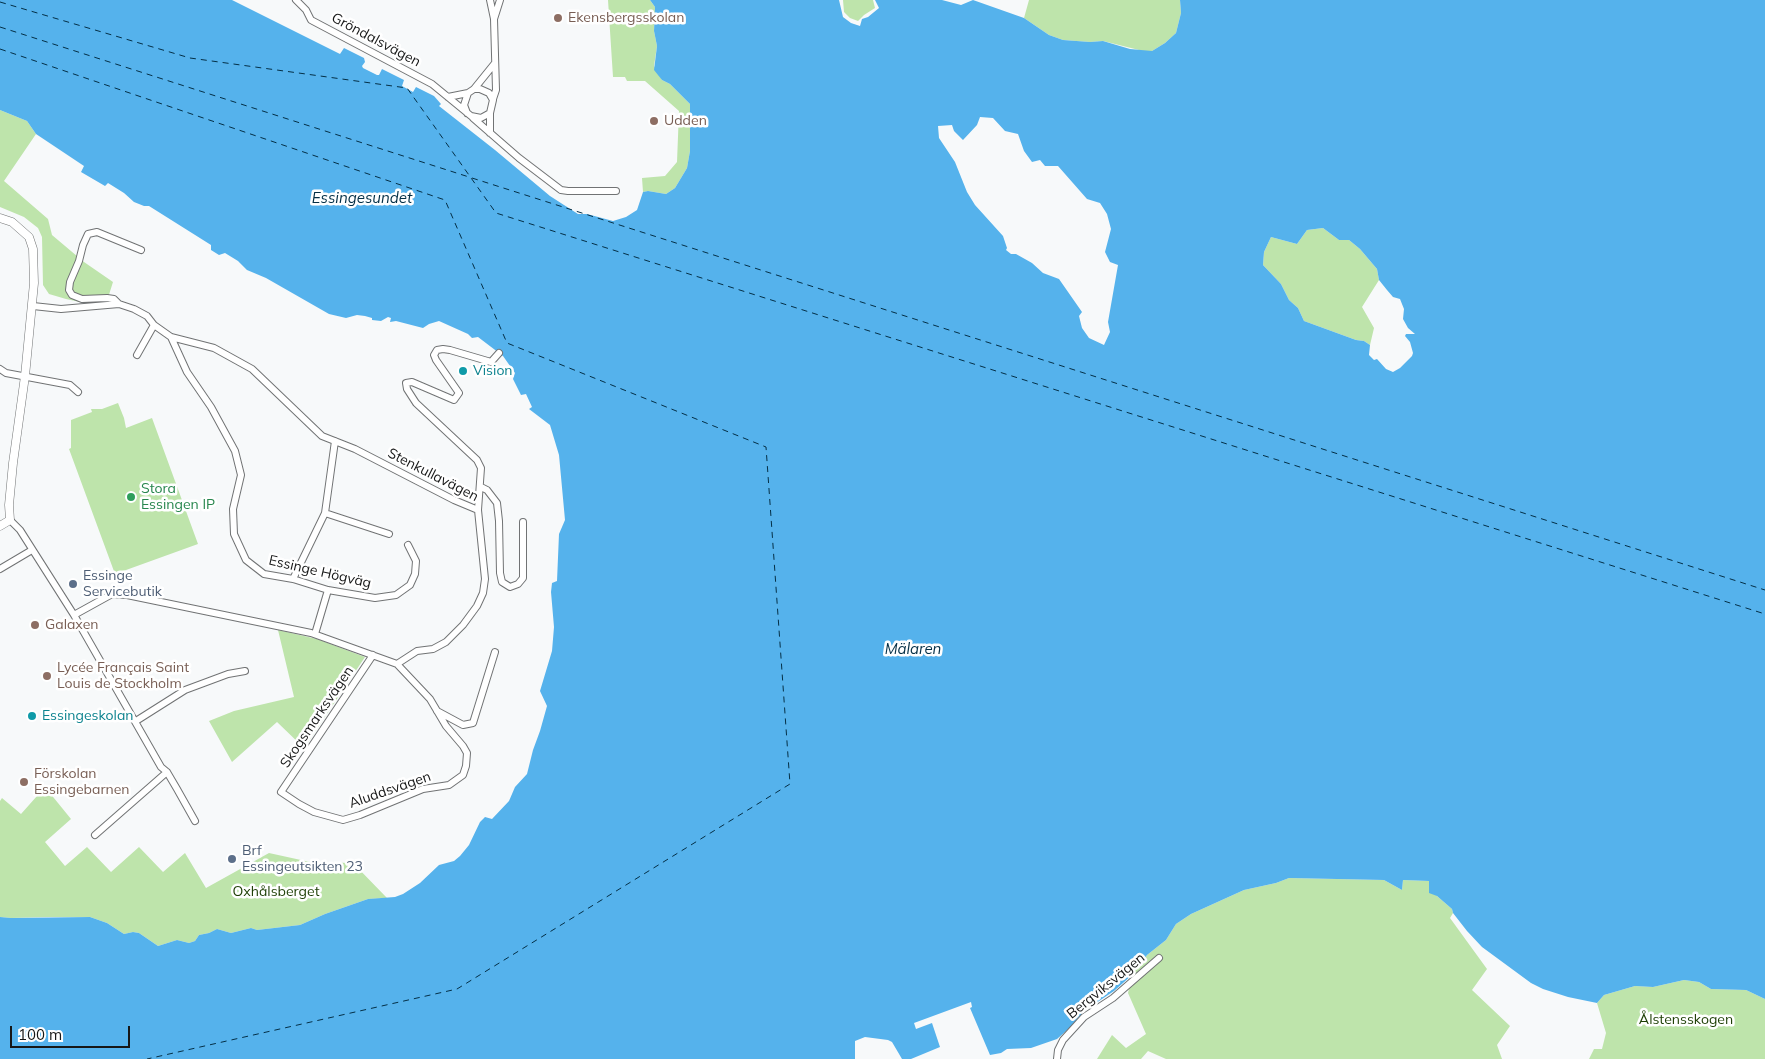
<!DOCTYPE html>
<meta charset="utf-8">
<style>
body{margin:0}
#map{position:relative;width:1765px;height:1059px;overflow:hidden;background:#f7f9fa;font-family:Mulish,sans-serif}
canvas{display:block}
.scale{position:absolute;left:10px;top:1026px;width:120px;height:22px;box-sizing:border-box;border:2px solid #161717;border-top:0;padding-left:6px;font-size:15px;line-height:18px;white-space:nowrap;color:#161717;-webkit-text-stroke:4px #fff;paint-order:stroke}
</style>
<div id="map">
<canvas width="1765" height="1059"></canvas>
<div class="scale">100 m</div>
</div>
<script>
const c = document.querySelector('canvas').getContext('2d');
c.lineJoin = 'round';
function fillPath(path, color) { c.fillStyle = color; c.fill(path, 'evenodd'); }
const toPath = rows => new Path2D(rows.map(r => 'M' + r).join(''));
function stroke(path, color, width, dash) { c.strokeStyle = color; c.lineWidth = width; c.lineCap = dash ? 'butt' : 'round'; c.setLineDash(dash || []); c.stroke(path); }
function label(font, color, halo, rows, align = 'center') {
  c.font = font + ' Mulish,sans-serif'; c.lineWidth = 5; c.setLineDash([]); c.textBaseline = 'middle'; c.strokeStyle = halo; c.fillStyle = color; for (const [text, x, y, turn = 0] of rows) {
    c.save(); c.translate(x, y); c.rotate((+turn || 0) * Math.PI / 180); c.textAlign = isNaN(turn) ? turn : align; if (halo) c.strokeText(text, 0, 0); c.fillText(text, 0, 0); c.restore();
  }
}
fillPath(toPath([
 [608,0,650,0,655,7,654,31,657,46,654,66,662,80,670,84,690,104,690,151,687,168,675,188,666,194,648,191,643,192,642,178,665,176,677,162,679,111,645,81,627,81,625,77,613,77],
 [843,0,873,0,875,8,864,15,858,21,850,18,844,12],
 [1029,0,1180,0,1181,13,1176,33,1165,43,1152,51,1143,51,1103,41,1090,42,1063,40,1049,35,1024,18],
 [0,110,27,121,36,134,4,181,48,219,52,235,84,262,113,282,107,301,80,302,66,299,49,294,43,285,42,237,38,228,24,217,0,207],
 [1323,228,1339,240,1349,240,1360,249,1377,269,1379,280,1362,307,1374,328,1370,345,1364,341,1356,340,1304,321,1298,308,1289,300,1281,284,1263,265,1264,252,1271,237,1297,244,1307,230],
 [118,403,124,418,126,428,152,418,198,544,115,574,69,449,71,448,71,420,92,412,91,409,102,409],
 [278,630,317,639,365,657,304,748,277,722,232,762,209,721,234,711,294,697],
 [45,787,71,819,45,842,65,866,87,847,111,872,139,847,163,872,185,853,206,888,269,853,310,862,353,863,387,898,368,899,325,914,300,925,257,930,251,928,231,933,217,929,209,933,199,935,195,941,189,943,177,940,158,946,139,933,133,932,124,934,107,923,90,917,49,917,11,918,0,917,0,801,2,798,21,814],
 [1289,878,1384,880,1402,890,1403,880,1429,881,1437,896,1452,909,1453,913,1450,918,1487,969,1472,990,1510,1026,1497,1045,1502,1059,1166,1059,1148,1051,1141,1059,1097,1059,1112,1035,1126,1048,1146,1034,1128,993,1132,975,1129,968,1140,966,1147,955,1166,940,1176,924,1191,914,1244,890,1276,883],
 [1684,980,1699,982,1711,989,1746,990,1765,999,1765,1059,1589,1059,1594,1049,1602,1049,1606,1033,1597,1003,1604,995,1635,986,1653,987]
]), '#bee4ab');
fillPath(toPath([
 [0,0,232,0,340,54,344,48,364,58,365,62,362,66,363,68,377,75,379,75,382,69,404,80,402,86,413,92,416,87,434,96,441,104,439,106,495,150,550,196,578,214,587,214,613,221,626,217,637,210,643,192,648,191,666,194,675,188,687,168,690,151,690,104,670,84,662,80,654,70,657,46,654,31,655,7,650,0,839,0,843,17,851,23,860,26,862,19,868,17,879,8,875,0,942,0,961,5,973,0,1024,18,1049,35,1063,40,1090,42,1103,41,1130,49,1152,51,1165,43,1176,33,1181,13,1180,0,1765,0,1765,999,1746,990,1711,989,1699,982,1684,980,1653,987,1635,986,1604,995,1597,1003,1568,997,1543,989,1531,983,1482,947,1467,931,1453,913,1452,909,1437,896,1429,893,1429,881,1403,880,1402,890,1384,880,1289,878,1276,883,1244,890,1191,914,1176,924,1166,940,1147,955,1140,966,1129,968,1132,975,1114,991,1084,1011,1074,1024,1057,1039,1031,1048,1007,1049,1001,1053,990,1055,970,1008,972,1007,971,1002,914,1023,916,1029,932,1023,940,1047,911,1059,902,1059,892,1042,888,1040,865,1037,855,1041,855,1059,0,1059,0,917,11,918,90,917,107,923,124,934,133,932,139,933,158,946,177,940,189,943,195,941,199,935,209,933,217,929,231,933,251,928,257,930,300,925,325,914,368,899,395,897,403,894,420,883,439,865,454,861,460,856,469,845,480,822,485,817,492,819,509,801,515,787,527,774,533,750,540,731,547,706,540,691,552,651,554,627,551,592,552,583,557,581,559,534,565,520,559,455,550,425,529,409,532,407,526,394,521,395,513,379,515,373,503,356,478,337,472,338,468,334,439,321,429,324,423,328,396,321,390,322,391,318,388,317,381,321,372,320,372,318,365,316,357,315,346,318,329,314,266,278,247,270,238,261,225,253,219,255,211,250,211,245,149,206,144,206,134,202,124,193,108,183,105,186,81,172,84,166,36,134,27,121,0,110],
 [980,117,993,118,1005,131,1018,134,1024,151,1032,162,1040,160,1045,166,1058,166,1087,199,1100,203,1107,214,1111,229,1105,252,1110,262,1118,265,1108,322,1110,332,1104,345,1089,338,1082,328,1079,316,1082,312,1059,279,1043,273,1032,263,1016,254,1011,254,1006,250,1007,248,1003,236,975,205,967,192,955,162,939,138,938,126,952,125,954,131,963,140,977,125],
 [1323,228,1339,240,1349,240,1360,249,1377,269,1379,280,1387,290,1393,297,1400,299,1404,309,1403,319,1408,328,1415,334,1406,334,1405,336,1410,342,1413,353,1412,356,1400,368,1393,372,1386,369,1377,359,1374,360,1369,355,1370,345,1364,341,1356,340,1304,321,1298,308,1289,300,1281,284,1263,265,1264,252,1271,237,1297,244,1307,230]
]), '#55b2ec');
stroke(toPath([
 [0,2,190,58,407,88,496,213,1765,614],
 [0,27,469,177],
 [0,49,445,200,507,343,766,447,790,784,457,989,147,1059],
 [472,178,1765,590]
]), '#042f46', 1, [6, 5]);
const minor = toPath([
 [296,0,306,10,311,20,432,84,471,116,481,118,490,113,493,100,489,93,480,89,474,89,468,93,464,105,467,113],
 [490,0,494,19,496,90,493,99],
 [494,19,500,0],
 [474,89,495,63],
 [448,97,468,93],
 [490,113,490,133],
 [473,118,519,158,561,190,568,191,616,191],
 [119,304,114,299,107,298,82,299,72,295,69,290,70,282,79,261,83,245,88,234,97,232,141,250],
 [33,306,61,309,119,304,134,309,147,316,154,325,171,337,214,348,252,369,322,436,355,449,454,500,478,510,485,579,483,593,477,606,463,625,446,642,433,649,417,651,397,664,311,633,127,595,112,594,74,615],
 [171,337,187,372,211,407,235,451,241,475,233,509,234,534,246,560,264,574,293,579,328,590,375,598,396,595,410,585,415,574,416,561,408,545],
 [137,355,154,325],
 [0,369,6,373,70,385,78,392],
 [481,487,487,490,497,503,499,521,500,573,502,582,510,587,518,584,523,578,523,522],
 [478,510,481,468,477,460,416,403,407,389,406,383,412,382,454,400,459,393,436,360,434,355,437,350,443,349,450,350,491,362,499,353],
 [325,513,389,534],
 [10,520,20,530,74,615,161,767,167,772,177,789,195,821],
 [0,569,32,550],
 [293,579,325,513,335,441],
 [315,634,328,590],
 [373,655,281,792,299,804,314,812,343,820,360,815,423,789,449,785,463,775,466,766,467,753,463,746,446,726,430,699,397,664],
 [437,711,463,725,473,723,495,652],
 [136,721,185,690,228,674,245,671],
 [95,835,167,772],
 [1057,1059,1058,1050,1063,1040,1084,1017,1113,998,1159,958]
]);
const tertiary = toPath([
 [0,218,12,222,29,237,33,249,34,283,25,376,13,463,9,505,10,520,0,526]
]);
stroke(minor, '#717374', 8);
stroke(tertiary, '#717374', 9);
stroke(minor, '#fff', 6);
stroke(tertiary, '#fff', 8);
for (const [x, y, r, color] of [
 [558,18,5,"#8d6e63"],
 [654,121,5,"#8d6e63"],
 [463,371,5,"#0f9aa8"],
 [131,497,5,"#2e9e5b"],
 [73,584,5,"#5c6f8a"],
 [35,625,5,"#8d6e63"],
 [47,676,5,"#8d6e63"],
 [32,716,5,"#0f9aa8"],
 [24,782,5,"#8d6e63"],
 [232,859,5,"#5c6f8a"]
]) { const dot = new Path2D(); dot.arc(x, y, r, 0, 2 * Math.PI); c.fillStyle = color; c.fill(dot); stroke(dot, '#fff', 2); }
label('14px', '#785e54', '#fff', [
 ["Ekensbergsskolan",568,18],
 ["Udden",664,121],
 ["Galaxen",45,625],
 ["Lycée Français Saint",57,668],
 ["Louis de Stockholm",57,684],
 ["Förskolan",34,774],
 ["Essingebarnen",34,790]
], 'left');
label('14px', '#161717', '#fff', [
 ["Gröndalsvägen",376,40,28],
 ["Stenkullavägen",433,475,27],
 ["Essinge Högväg",320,572,13],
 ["Skogsmarksvägen",317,717,-56],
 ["Aluddsvägen",390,790,-19],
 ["Bergviksvägen",1106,986,-39]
]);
label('14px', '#0d838f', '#fff', [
 ["Vision",473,371],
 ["Essingeskolan",42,716]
], 'left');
label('14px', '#27864d', '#fff', [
 ["Stora",141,489],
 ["Essingen IP",141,505]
], 'left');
label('14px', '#4e5e75', '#fff', [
 ["Essinge",83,576],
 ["Servicebutik",83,592],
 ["Brf",242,851],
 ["Essingeutsikten 23",242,867]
], 'left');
label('14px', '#1d3e04', '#fff', [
 ["Oxhålsberget",276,892],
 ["Ålstensskogen",1686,1020]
]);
label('italic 15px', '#042f46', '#fff', [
 ["Essingesundet",362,198],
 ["Mälaren",913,649]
]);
</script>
